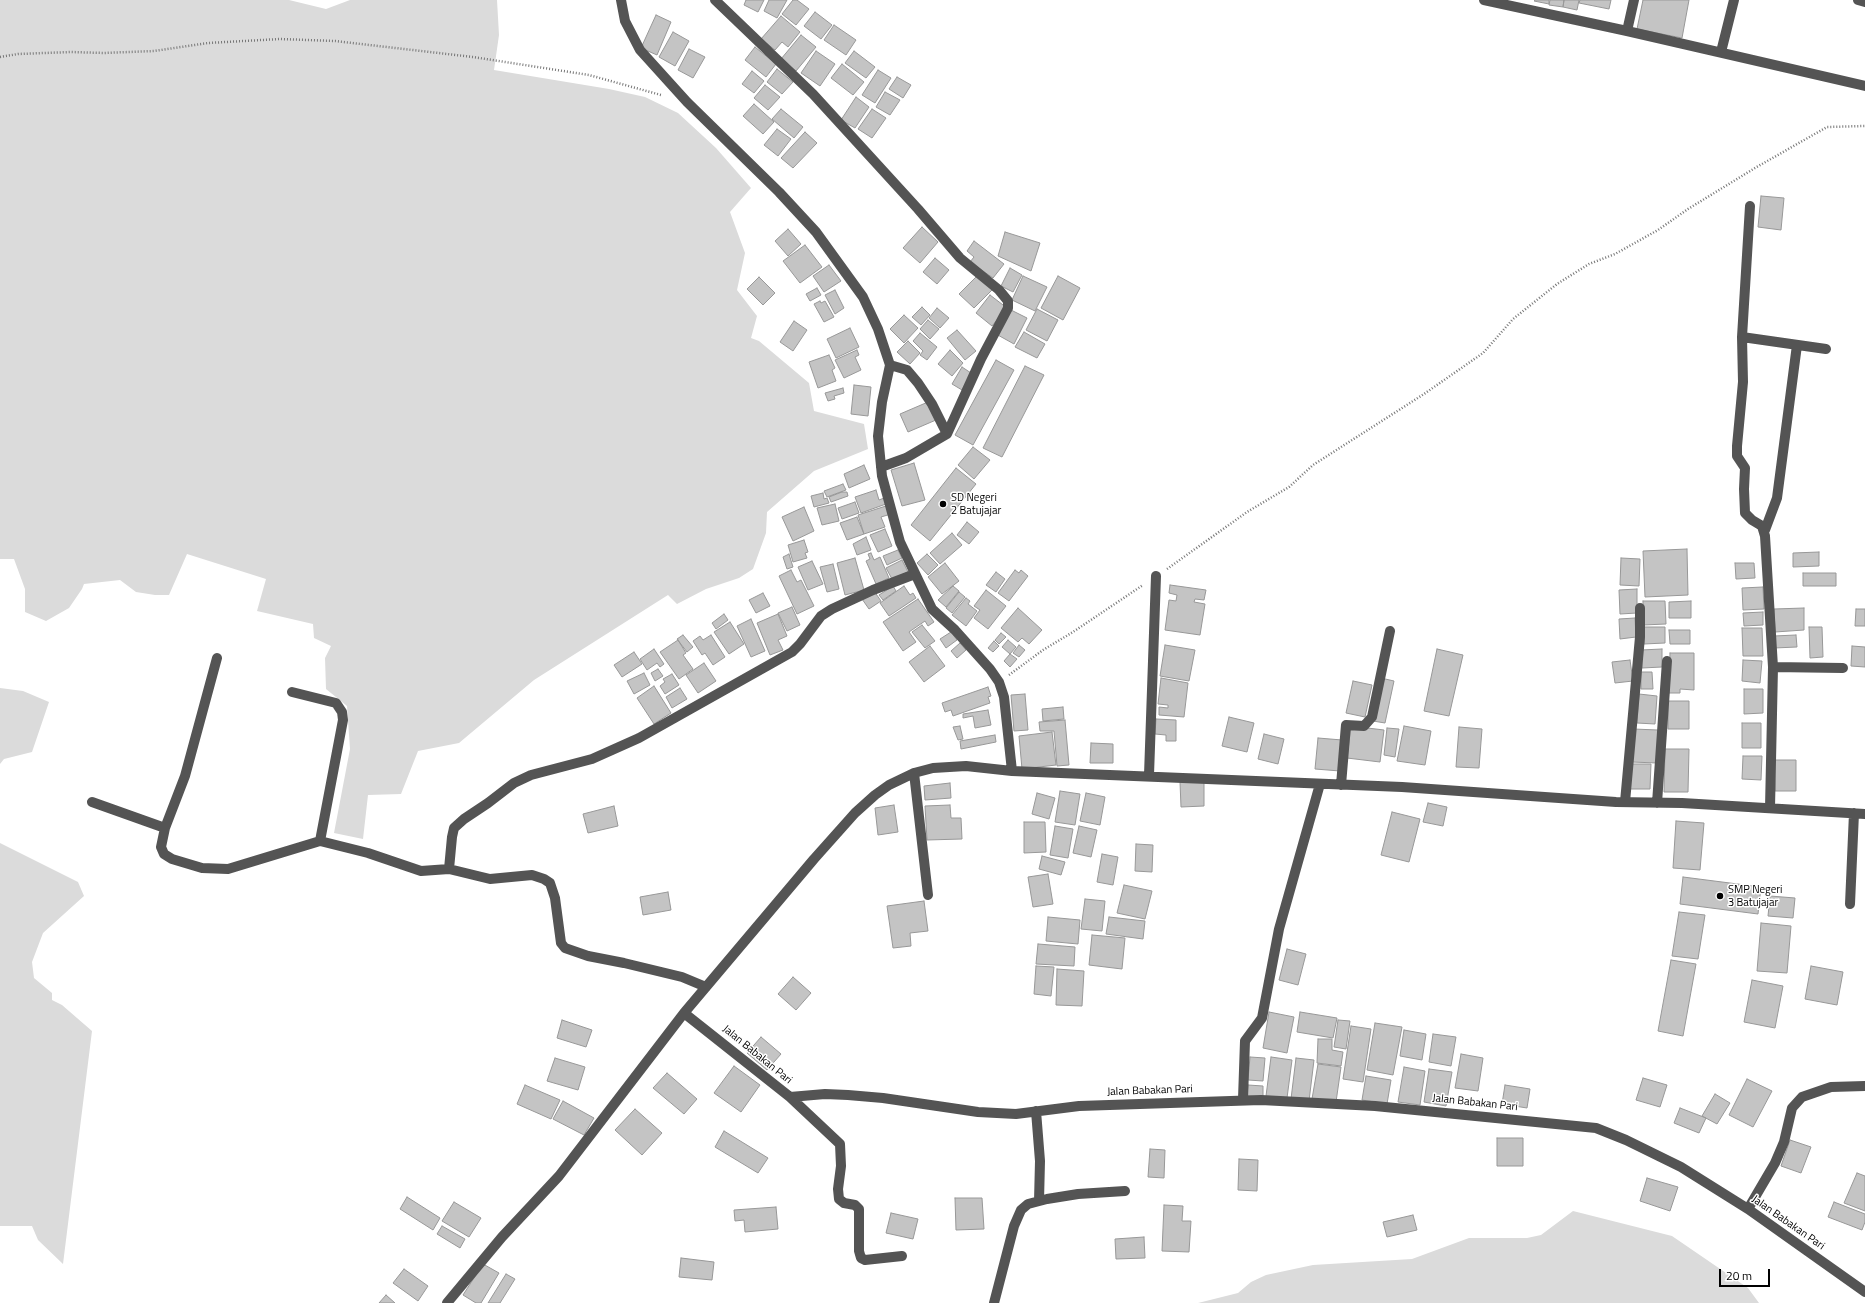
<!DOCTYPE html>
<style>
body{margin:0}
#map{position:relative;width:1865px;height:1303px;overflow:hidden;background:#fff;font-family:"Titillium Web",sans-serif}
canvas{display:block}
.scale{position:absolute;left:1719px;top:1269px;width:51px;height:18px;box-sizing:border-box;border:2px solid #000;border-top:0;padding-left:5px;font-size:12px;line-height:14px;white-space:nowrap;color:#000;-webkit-text-stroke:3px #fff;paint-order:stroke}
</style>
<div id="map">
<canvas width="1865" height="1303"></canvas>
<div class="scale">20 m</div>
</div>
<script>
const c = document.querySelector('canvas').getContext('2d');
c.lineJoin = 'round';
function fillPath(path, color) { c.fillStyle = color; c.fill(path, 'evenodd'); }
const toPath = rows => new Path2D(rows.map(r => 'M' + r).join(''));
function stroke(path, color, width, dash) { c.strokeStyle = color; c.lineWidth = width; c.lineCap = dash ? 'butt' : 'round'; c.setLineDash(dash || []); c.stroke(path); }
function label(font, color, halo, rows, align = 'center') {
  c.font = font + ' "Titillium Web",sans-serif'; c.lineWidth = 3; c.setLineDash([]); c.textBaseline = 'middle'; c.strokeStyle = halo; c.fillStyle = color; for (const [text, x, y, turn = 0] of rows) {
    c.save(); c.translate(x, y); c.rotate((+turn || 0) * Math.PI / 180); c.textAlign = isNaN(turn) ? turn : align; if (halo) c.strokeText(text, 0, 0); c.fillText(text, 0, 0); c.restore();
  }
}
fillPath(toPath([
 [0,0,289,0,326,9,350,0,497,0,499,35,494,70,609,89,645,97,678,113,716,148,751,188,730,212,745,253,737,290,757,316,751,338,759,341,809,383,814,411,864,424,868,449,814,471,767,512,766,533,753,569,739,578,706,589,677,604,668,595,534,680,459,743,418,751,401,794,368,795,363,839,334,833,350,749,347,706,326,689,325,658,331,646,314,638,313,624,257,611,266,579,187,554,169,595,155,595,136,592,120,580,84,584,82,589,69,608,46,621,25,612,25,589,14,559,0,559],
 [0,688,23,691,49,702,32,752,4,759,0,764],
 [0,843,78,882,84,896,43,933,32,962,34,978,52,993,52,1000,62,1005,92,1031,63,1264,38,1240,32,1226,0,1226],
 [1573,1211,1672,1236,1748,1288,1759,1303,1198,1303,1238,1293,1251,1282,1266,1275,1313,1265,1412,1259,1469,1238,1527,1238,1541,1235]
]), '#dbdbdb');
const building = toPath([
 [746,0,764,0,758,12,744,5,746,0],
 [769,0,787,0,777,18,764,11,769,0],
 [793,0,797,0,809,9,796,25,782,14,793,0],
 [1535,0,1549,0,1549,4,1534,1,1535,0],
 [1550,0,1564,0,1563,7,1549,5,1550,0],
 [1564,0,1579,0,1577,10,1563,7,1564,0],
 [1580,0,1611,0,1609,9,1579,3,1580,0],
 [1643,0,1689,0,1682,38,1637,29,1643,0],
 [815,12,832,25,821,39,804,26,815,12],
 [656,15,671,22,657,55,641,48,656,15],
 [781,16,800,32,788,47,782,42,775,50,761,39,781,16],
 [834,25,856,40,846,55,824,40,834,25],
 [673,32,689,41,675,66,659,57,673,32],
 [801,35,816,47,796,71,781,59,801,35],
 [755,47,776,64,766,77,745,60,755,47],
 [689,49,705,57,693,78,678,70,689,49],
 [816,51,835,64,820,86,801,73,816,51],
 [854,51,875,67,866,78,845,63,854,51],
 [842,64,864,82,853,95,831,78,842,64],
 [777,69,793,82,782,94,767,82,777,69],
 [878,70,891,78,875,103,862,95,878,70],
 [752,71,764,81,754,93,742,84,752,71],
 [897,77,911,85,903,98,889,89,897,77],
 [765,85,780,97,768,110,754,98,765,85],
 [885,92,900,100,890,115,876,107,885,92],
 [856,97,869,107,855,128,841,120,856,97],
 [754,104,774,122,763,134,743,116,754,104],
 [781,109,803,127,794,138,772,119,781,109],
 [872,109,886,118,872,138,858,129,872,109],
 [777,129,791,139,778,156,764,145,777,129],
 [805,132,817,143,793,168,781,158,805,132],
 [1761,196,1784,198,1781,230,1758,227,1761,196],
 [922,227,938,242,920,263,903,248,922,227],
 [788,229,801,244,788,256,775,241,788,229],
 [1005,232,1040,243,1031,271,998,256,1005,232],
 [974,241,1004,264,993,278,970,262,974,257,967,251,974,241],
 [805,245,822,267,800,283,783,261,805,245],
 [935,258,949,270,937,284,923,272,935,258],
 [829,265,841,281,824,292,813,276,829,265],
 [1010,268,1022,275,1013,292,1001,286,1010,268],
 [978,275,993,289,974,308,959,294,978,275],
 [1023,276,1047,287,1035,311,1012,300,1023,276],
 [1058,276,1080,288,1063,320,1041,308,1058,276],
 [759,277,775,293,763,305,747,289,759,277],
 [817,288,821,295,810,301,806,294,817,288],
 [835,290,844,308,835,314,825,295,835,290],
 [990,295,1007,308,992,326,976,313,990,295],
 [820,301,821,303,825,301,834,317,824,322,814,304,820,301],
 [922,307,930,315,921,325,912,317,922,307],
 [937,308,949,318,940,328,929,318,937,308],
 [1037,309,1058,320,1047,341,1026,330,1037,309],
 [1011,310,1027,318,1014,344,996,334,1011,310],
 [904,315,918,328,904,343,890,329,904,315],
 [928,320,939,329,930,339,920,329,928,320],
 [794,321,807,330,793,351,780,342,794,321],
 [850,328,859,347,836,358,827,339,850,328],
 [957,330,976,351,965,360,947,338,957,330],
 [1024,332,1045,344,1037,358,1015,347,1024,332],
 [920,333,937,347,927,360,920,355,923,351,913,341,920,333],
 [908,341,920,353,910,364,897,352,908,341],
 [857,350,859,355,855,357,861,370,844,378,835,360,857,350],
 [950,350,963,363,952,376,938,364,950,350],
 [829,355,835,368,832,370,836,381,818,388,809,362,829,355],
 [996,360,1014,370,973,445,955,435,996,360],
 [1025,366,1044,375,1002,457,983,448,1025,366],
 [962,367,971,373,962,390,952,384,962,367],
 [854,385,871,387,868,416,851,414,854,385],
 [843,388,844,393,834,396,835,399,828,401,825,393,843,388],
 [928,402,936,420,908,432,900,414,928,402],
 [973,447,990,460,974,479,958,465,973,447],
 [914,463,925,500,902,506,891,470,914,463],
 [864,465,870,479,849,488,844,474,864,465],
 [956,468,976,484,930,541,911,525,956,468],
 [843,484,846,490,827,497,824,491,843,484],
 [876,490,879,500,884,498,886,504,861,513,855,497,876,490],
 [842,492,847,492,848,496,831,502,829,497,842,492],
 [823,493,824,499,827,498,829,503,814,507,811,496,823,493],
 [855,502,859,513,842,519,838,508,855,502],
 [835,504,839,521,822,525,817,508,835,504],
 [889,505,891,514,881,517,885,527,864,534,858,515,889,505],
 [804,507,814,531,793,541,782,517,804,507],
 [857,517,864,534,847,540,840,523,857,517],
 [967,522,979,532,969,544,957,535,967,522],
 [885,529,892,546,878,552,870,535,885,529],
 [952,533,962,545,940,564,930,553,952,533],
 [866,537,871,550,857,555,853,544,866,537],
 [804,540,808,552,805,553,807,558,793,562,788,545,804,540],
 [1687,549,1688,595,1645,597,1643,551,1687,549],
 [898,550,902,558,887,565,883,556,898,550],
 [1819,552,1819,566,1793,567,1793,553,1819,552],
 [871,553,874,560,880,557,889,578,876,584,866,561,870,559,868,554,871,553],
 [789,554,793,567,787,569,783,557,789,554],
 [927,554,938,565,928,575,917,563,927,554],
 [855,558,864,590,845,595,837,563,855,558],
 [1621,558,1640,559,1639,586,1620,585,1621,558],
 [902,560,908,572,892,579,886,568,902,560],
 [812,561,823,584,808,590,798,567,812,561],
 [945,563,959,581,942,594,928,577,945,563],
 [1735,563,1754,563,1755,578,1736,579,1735,563],
 [833,564,839,589,827,592,820,567,833,564],
 [791,570,797,582,801,580,814,606,797,614,779,576,791,570],
 [1015,570,1019,573,1021,570,1028,576,1009,601,998,593,1015,570],
 [996,572,1005,579,996,592,986,585,996,572],
 [1803,573,1836,573,1836,586,1803,586,1803,573],
 [1170,585,1206,590,1204,600,1195,599,1194,602,1205,604,1200,635,1165,630,1169,600,1176,601,1177,595,1169,593,1170,585],
 [893,586,896,591,883,600,879,595,893,586],
 [904,586,910,595,913,593,916,598,889,616,880,603,904,586],
 [953,586,959,591,946,607,938,600,953,586],
 [1763,587,1764,609,1743,610,1742,588,1763,587],
 [1637,589,1637,613,1620,614,1619,590,1637,589],
 [986,590,1006,606,988,629,974,618,980,610,974,606,986,590],
 [874,591,881,601,869,609,862,599,874,591],
 [959,592,965,597,952,613,946,608,959,592],
 [763,593,770,606,756,613,749,600,763,593],
 [966,598,970,601,968,604,977,611,966,626,952,615,966,598],
 [918,599,934,622,928,626,925,621,909,632,916,642,903,651,883,622,918,599],
 [1643,601,1665,601,1666,624,1643,625,1643,601],
 [1691,601,1691,618,1669,618,1669,602,1691,601],
 [792,607,800,625,787,631,778,613,792,607],
 [1018,608,1042,630,1029,644,1022,638,1018,642,1001,628,1018,608],
 [1804,608,1804,630,1775,632,1774,609,1804,608],
 [1856,609,1865,609,1865,626,1855,626,1856,609],
 [1763,612,1763,625,1744,626,1743,613,1763,612],
 [724,614,728,620,716,629,712,623,724,614],
 [778,614,787,636,778,640,783,650,770,655,757,623,778,614],
 [1635,618,1636,637,1620,639,1619,619,1635,618],
 [751,619,765,651,751,657,737,626,751,619],
 [730,622,744,644,729,654,714,632,730,622],
 [922,625,935,641,925,648,912,632,922,625],
 [1644,627,1665,627,1665,643,1644,644,1644,627],
 [1809,627,1822,627,1823,657,1810,658,1809,627],
 [1742,628,1762,628,1763,656,1743,656,1742,628],
 [1669,630,1690,630,1690,644,1670,644,1669,630],
 [951,632,957,640,946,648,940,639,951,632],
 [1001,633,1006,637,999,644,995,640,1001,633],
 [683,635,693,647,687,652,677,639,683,635],
 [711,635,725,657,713,665,705,653,702,655,693,641,700,636,703,640,711,635],
 [1796,635,1797,647,1774,648,1774,636,1796,635],
 [678,640,686,653,683,655,693,669,679,679,660,652,678,640],
 [1008,640,1016,647,1010,654,1002,647,1008,640],
 [994,641,999,646,993,652,988,648,994,641],
 [960,643,966,650,957,658,951,651,960,643],
 [1019,645,1025,650,1019,657,1013,653,1019,645],
 [1165,645,1195,650,1189,681,1160,676,1165,645],
 [930,646,945,666,924,682,909,662,930,646],
 [1852,646,1865,647,1865,667,1851,666,1852,646],
 [654,649,664,664,660,667,657,663,647,670,640,659,654,649],
 [1437,649,1463,655,1449,716,1424,711,1437,649],
 [1662,649,1662,667,1642,668,1641,650,1662,649],
 [634,652,642,664,622,677,614,665,634,652],
 [1670,653,1694,653,1694,690,1680,689,1680,693,1669,693,1670,653],
 [1010,654,1017,659,1010,667,1004,661,1010,654],
 [1630,660,1633,681,1615,683,1612,662,1630,660],
 [1743,660,1762,661,1760,683,1742,681,1743,660],
 [704,663,716,681,698,693,686,675,704,663],
 [658,669,663,676,655,681,651,673,658,669],
 [1641,672,1652,672,1653,689,1641,689,1641,672],
 [644,673,650,685,634,694,627,681,644,673],
 [672,674,679,685,665,694,660,686,665,682,663,679,672,674],
 [1161,678,1188,683,1184,717,1159,715,1159,707,1168,708,1168,705,1158,704,1161,678],
 [1381,678,1394,681,1385,723,1373,721,1381,678],
 [1353,681,1372,685,1365,717,1346,713,1353,681],
 [654,686,671,713,654,724,637,698,654,686],
 [988,687,991,696,988,697,990,703,953,716,951,710,945,712,942,703,988,687],
 [680,688,687,699,672,708,666,697,680,688],
 [1744,689,1763,689,1763,713,1744,714,1744,689],
 [1025,694,1028,730,1014,731,1011,695,1025,694],
 [1639,694,1657,696,1655,724,1637,723,1639,694],
 [1668,701,1689,701,1689,729,1668,729,1668,701],
 [1063,707,1064,719,1043,721,1042,709,1063,707],
 [988,710,991,725,975,728,973,716,963,718,963,714,988,710],
 [1229,717,1254,723,1247,752,1222,746,1229,717],
 [1156,719,1176,720,1176,741,1166,741,1166,735,1155,734,1156,719],
 [1065,720,1069,765,1057,766,1054,731,1040,731,1039,722,1065,720],
 [1742,723,1761,723,1761,748,1742,748,1742,723],
 [960,726,963,739,958,740,953,727,960,726],
 [1351,726,1384,730,1380,762,1347,758,1351,726],
 [1404,726,1431,731,1425,765,1397,761,1404,726],
 [1459,727,1482,729,1479,768,1456,767,1459,727],
 [1387,728,1399,729,1395,757,1384,755,1387,728],
 [1633,729,1658,730,1657,763,1632,762,1633,729],
 [1052,732,1056,765,1022,769,1019,736,1052,732],
 [1264,734,1284,739,1278,764,1258,759,1264,734],
 [995,735,996,742,961,749,960,741,995,735],
 [1318,738,1342,740,1340,771,1315,769,1318,738],
 [1091,743,1113,744,1113,763,1090,763,1091,743],
 [1665,749,1689,749,1688,792,1664,792,1665,749],
 [1743,756,1762,756,1761,780,1742,779,1743,756],
 [1774,760,1796,760,1796,791,1775,791,1774,760],
 [1629,764,1651,764,1650,789,1629,789,1629,764],
 [1204,781,1204,806,1181,807,1180,782,1204,781],
 [950,783,951,798,925,800,924,786,950,783],
 [1060,791,1080,794,1075,825,1055,822,1060,791],
 [1037,793,1055,798,1049,819,1032,814,1037,793],
 [1086,793,1105,797,1100,825,1080,821,1086,793],
 [1428,803,1447,807,1443,826,1423,822,1428,803],
 [894,805,898,832,878,835,875,808,894,805],
 [950,805,951,818,961,818,962,839,927,840,925,806,950,805],
 [614,806,618,826,588,833,583,814,614,806],
 [1392,812,1420,819,1409,862,1381,855,1392,812],
 [1676,821,1704,823,1700,870,1673,868,1676,821],
 [1024,822,1045,822,1046,852,1024,853,1024,822],
 [1055,826,1073,829,1068,858,1050,855,1055,826],
 [1079,826,1097,830,1091,857,1073,853,1079,826],
 [1136,844,1153,845,1152,872,1135,871,1136,844],
 [1102,854,1118,857,1113,885,1097,882,1102,854],
 [1042,856,1065,862,1061,875,1039,869,1042,856],
 [1048,874,1053,904,1033,907,1028,877,1048,874],
 [1683,877,1761,887,1758,914,1680,904,1683,877],
 [1124,885,1152,891,1145,919,1117,913,1124,885],
 [668,892,671,910,643,915,640,897,668,892],
 [1770,896,1795,898,1793,918,1768,916,1770,896],
 [1085,899,1105,901,1102,931,1081,929,1085,899],
 [924,901,928,931,910,933,911,946,893,948,887,906,924,901],
 [1679,912,1705,915,1698,959,1672,956,1679,912],
 [1048,917,1080,920,1078,944,1046,941,1048,917],
 [1109,917,1145,921,1143,939,1106,934,1109,917],
 [1761,923,1791,926,1787,973,1757,971,1761,923],
 [1092,935,1125,938,1122,969,1089,965,1092,935],
 [1038,944,1075,947,1074,966,1036,964,1038,944],
 [1287,949,1306,954,1298,985,1279,980,1287,949],
 [1671,960,1696,964,1683,1036,1658,1031,1671,960],
 [1036,966,1054,967,1051,996,1034,994,1036,966],
 [1811,966,1843,972,1837,1005,1805,999,1811,966],
 [1057,969,1084,971,1082,1006,1056,1005,1057,969],
 [793,977,811,993,796,1010,778,994,793,977],
 [1752,980,1783,986,1775,1028,1744,1022,1752,980],
 [1269,1012,1294,1017,1287,1053,1263,1048,1269,1012],
 [1300,1012,1337,1018,1333,1038,1297,1032,1300,1012],
 [562,1020,592,1030,586,1047,557,1038,562,1020],
 [1338,1020,1350,1021,1346,1049,1334,1047,1338,1020],
 [1375,1023,1402,1027,1393,1075,1367,1070,1375,1023],
 [1351,1026,1371,1029,1363,1082,1343,1079,1351,1026],
 [1404,1030,1426,1034,1422,1060,1400,1056,1404,1030],
 [1433,1034,1456,1037,1451,1066,1429,1062,1433,1034],
 [761,1037,781,1054,767,1070,747,1053,761,1037],
 [1318,1039,1332,1039,1332,1050,1343,1052,1341,1066,1317,1063,1318,1039],
 [1461,1054,1483,1058,1478,1091,1455,1088,1461,1054],
 [1250,1057,1265,1058,1263,1081,1248,1080,1250,1057],
 [1271,1057,1292,1060,1287,1098,1266,1096,1271,1057],
 [555,1058,585,1067,578,1090,547,1081,555,1058],
 [1296,1058,1314,1060,1309,1101,1291,1099,1296,1058],
 [1318,1064,1341,1067,1336,1102,1312,1099,1318,1064],
 [734,1066,760,1085,741,1112,714,1093,734,1066],
 [1404,1067,1425,1071,1420,1105,1398,1102,1404,1067],
 [1429,1069,1452,1072,1446,1106,1424,1102,1429,1069],
 [667,1073,697,1099,684,1114,653,1088,667,1073],
 [1366,1076,1391,1080,1387,1104,1362,1100,1366,1076],
 [1643,1078,1667,1085,1660,1107,1636,1100,1643,1078],
 [1747,1079,1772,1091,1753,1127,1729,1115,1747,1079],
 [525,1085,560,1100,551,1119,517,1104,525,1085],
 [1248,1085,1263,1086,1263,1097,1247,1096,1248,1085],
 [1505,1085,1530,1089,1527,1108,1502,1104,1505,1085],
 [1715,1094,1730,1103,1717,1124,1702,1116,1715,1094],
 [563,1101,594,1118,584,1135,553,1119,563,1101],
 [1680,1108,1706,1118,1699,1133,1674,1123,1680,1108],
 [635,1109,662,1133,642,1155,615,1130,635,1109],
 [724,1131,768,1158,758,1173,715,1147,724,1131],
 [1497,1138,1523,1138,1523,1166,1497,1166,1497,1138],
 [1790,1140,1811,1147,1801,1173,1781,1166,1790,1140],
 [1150,1149,1165,1150,1164,1178,1148,1177,1150,1149],
 [1239,1159,1258,1160,1257,1191,1238,1190,1239,1159],
 [1857,1173,1865,1176,1865,1211,1844,1203,1857,1173],
 [1647,1178,1678,1187,1670,1211,1640,1201,1647,1178],
 [407,1197,440,1218,433,1230,400,1209,407,1197],
 [955,1198,982,1198,984,1229,956,1230,955,1198],
 [454,1202,481,1218,469,1237,442,1221,454,1202],
 [1834,1202,1865,1214,1865,1222,1862,1230,1828,1217,1834,1202],
 [1164,1205,1183,1206,1182,1221,1191,1221,1189,1252,1162,1251,1164,1205],
 [776,1207,778,1229,745,1232,744,1220,735,1221,734,1210,776,1207],
 [891,1213,918,1219,913,1239,886,1233,891,1213],
 [1413,1215,1417,1230,1387,1237,1383,1222,1413,1215],
 [442,1226,465,1239,460,1248,437,1234,442,1226],
 [1144,1237,1145,1258,1116,1259,1115,1239,1144,1237],
 [681,1258,714,1262,712,1280,679,1277,681,1258],
 [483,1264,499,1273,481,1303,476,1303,463,1295,483,1264],
 [404,1269,428,1286,418,1301,393,1283,404,1269],
 [506,1274,515,1279,500,1303,488,1303,506,1274],
 [386,1295,395,1303,379,1303,386,1295]
]);
fillPath(building, '#c4c4c4');
stroke(building, '#989898', 1);
stroke(toPath([
 [0,57,18,54,71,52,104,53,154,51,208,43,280,39,335,41,473,57,589,75,661,95],
 [1167,569,1247,512,1289,487,1313,465,1424,394,1483,353,1513,319,1557,284,1589,264,1615,254,1658,230,1688,209,1755,168,1827,127,1865,126],
 [1009,675,1043,650,1073,632,1143,585]
]), '#767676', 2.5, [1, 2]);
stroke(toPath([
 [621,0,625,21,640,50,687,102,779,192,816,232,863,297,878,329,890,365,882,402,878,436,882,476,900,542,932,609,955,630,990,669,999,682,1004,697,1012,771],
 [715,0,813,94,918,209,960,258,999,290,1008,301,1008,308,981,359,947,434,906,458,881,467],
 [1484,0,1627,31,1865,86],
 [1858,0,1865,2],
 [1627,31,1634,0],
 [1721,52,1734,0],
 [1750,206,1742,337,1743,382,1737,446,1737,456,1745,468,1744,489,1745,513,1752,520,1762,526,1765,536,1773,667,1770,808],
 [1742,337,1826,349],
 [890,365,907,370,918,383,932,404,947,434],
 [1765,530,1777,498,1797,345],
 [217,658,185,776,165,828,161,847,164,854,172,859,202,868,228,869,320,841,368,853,421,871,449,869,490,879,532,875,544,879,550,883,555,898,561,943,565,948,588,956,624,963,682,977,706,987],
 [1773,667,1843,668],
 [292,692,336,703,342,712,343,720,320,841],
 [914,773,928,895],
 [1149,775,1156,576],
 [1341,785,1346,725,1364,726,1372,717,1390,631],
 [92,802,165,828],
 [1625,802,1640,637,1640,608],
 [1657,803,1667,661],
 [449,869,452,837,454,828,464,819,488,803,514,783,531,775,592,759,639,738,792,652,800,644,821,616,832,609,873,590,915,574],
 [1850,904,1854,813],
 [684,1013,790,1097,825,1094,848,1095,883,1098,978,1112,1016,1114,1079,1106,1261,1100,1375,1106,1596,1128,1626,1140,1681,1167,1748,1209,1865,1292],
 [790,1097,840,1144,841,1166,838,1189,839,1199,844,1203,855,1205,859,1209,859,1251,861,1258,865,1260,902,1256],
 [1243,1099,1245,1041,1262,1018,1279,929,1320,784],
 [1036,1111,1040,1161,1039,1201],
 [1748,1209,1775,1163,1784,1142,1792,1108,1802,1097,1831,1087,1865,1086],
 [447,1303,502,1237,559,1176,684,1013,814,859,855,813,875,795,889,785,914,773,933,768,966,766,1012,771,1402,787,1616,802,1682,803,1865,814],
 [994,1303,1014,1226,1021,1210,1028,1204,1047,1199,1078,1194,1125,1191]
]), '#545454', 10);
for (const [x, y, r, color] of [
 [943,504,4,"#000"],
 [1720,896,4,"#000"]
]) { const dot = new Path2D(); dot.arc(x, y, r, 0, 2 * Math.PI); c.fillStyle = color; c.fill(dot); stroke(dot, '#fff', 1.5); }
label('11px', '#000', '#fff', [
 ["SD Negeri",951,498],
 ["2 Batujajar",951,511],
 ["SMP Negeri",1728,890],
 ["3 Batujajar",1728,903]
], 'left');
label('11px', '#000', '#fff', [
 ["Jalan Babakan Pari",757,1055,39],
 ["Jalan Babakan Pari",1150,1091,-2],
 ["Jalan Babakan Pari",1475,1103,6],
 ["Jalan Babakan Pari",1788,1223,35]
]);
</script>
